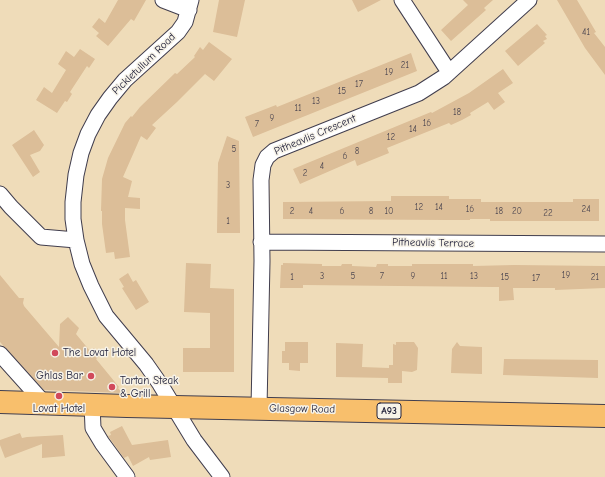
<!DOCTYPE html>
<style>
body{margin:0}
canvas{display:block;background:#efdcb9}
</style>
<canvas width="605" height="477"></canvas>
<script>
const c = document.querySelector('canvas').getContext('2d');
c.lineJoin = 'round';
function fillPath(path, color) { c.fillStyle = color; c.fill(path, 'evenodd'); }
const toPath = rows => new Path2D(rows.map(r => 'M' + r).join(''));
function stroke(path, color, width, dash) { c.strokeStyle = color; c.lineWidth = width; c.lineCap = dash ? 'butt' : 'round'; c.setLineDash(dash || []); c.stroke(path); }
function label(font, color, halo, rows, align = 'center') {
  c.font = font + ' "Comic Neue",sans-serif'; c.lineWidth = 3; c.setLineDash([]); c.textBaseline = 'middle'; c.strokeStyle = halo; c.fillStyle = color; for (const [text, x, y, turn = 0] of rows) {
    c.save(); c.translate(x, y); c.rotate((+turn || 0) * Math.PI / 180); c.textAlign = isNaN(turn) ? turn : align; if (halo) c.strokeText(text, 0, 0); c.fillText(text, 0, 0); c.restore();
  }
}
fillPath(toPath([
 [118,0,146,0,134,21,131,19,108,46,96,36,99,33,92,27,99,18,105,23],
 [219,0,245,0,237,37,213,32],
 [352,0,381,0,358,12],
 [463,0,493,0,484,8,486,10,451,41,441,30,468,5],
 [557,0,577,0,596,32,594,33,605,47,605,75,585,48],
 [537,24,547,35,545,36,547,39,543,41,545,43,518,66,505,51],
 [209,42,232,59,214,81,205,74,177,102,152,125,156,128,147,140,141,136,123,177,132,181,128,197,140,198,140,209,125,208,125,220,130,257,115,259,114,252,106,253,102,224,102,211,101,211,102,179,108,158,125,123,131,116,132,117,140,107,175,73,177,74,195,57,194,56,200,47,203,50],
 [80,49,95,59,89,68,87,66,70,92,72,94,67,102,65,101,57,113,36,100,44,87,52,93,66,70,58,64,66,51,74,57],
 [411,53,417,71,253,137,245,117,276,105,277,107],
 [503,69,513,83,498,93,505,102,494,110,488,102,470,113,471,115,462,120,451,125,449,123,387,148,389,153,357,166,355,160,300,184,293,169,431,112,432,113,469,93],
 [34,130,44,145,40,151,30,155,40,172,33,177,12,145],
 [227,136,239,141,240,233,217,233,218,163],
 [391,196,449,196,449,199,481,199,481,202,573,202,573,199,599,199,599,221,490,221,490,219,470,219,470,220,448,220,283,219,283,202,391,201],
 [186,263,211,264,210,288,234,289,234,372,183,372,183,348,210,348,210,313,184,312],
 [283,263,322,264,322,266,341,266,342,264,352,264,352,266,376,267,377,264,388,264,388,266,412,266,412,264,473,264,473,266,514,265,605,266,605,288,555,290,555,288,513,288,514,300,499,301,499,287,494,287,303,285,303,288,280,288,281,265,283,265],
 [128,273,133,282,136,280,149,302,136,310,122,288,124,287,119,279],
 [0,275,19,298,24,298,23,303,24,306,59,347,60,324,68,317,79,328,76,334,90,351,94,348,101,355,96,359,119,387,118,388,122,393,44,390,0,342],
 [285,342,308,342,308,363,300,363,300,371,289,370,289,363,282,363,282,351,285,351],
 [396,342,414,342,418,348,417,370,412,372,402,371,402,383,388,383,388,378,336,377,336,343,363,344,362,367,389,368,389,365,393,365,393,344,396,345],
 [457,342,460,346,482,347,482,374,451,373,452,349],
 [504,359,598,360,598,378,503,375],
 [122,426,132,445,168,440,171,457,150,460,149,457,133,466,128,456,124,458,108,436,111,435,110,432],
 [20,433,22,438,27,437,63,435,65,456,42,458,42,444,5,458,0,445,0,440]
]), '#dcbe98');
const minor = toPath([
 [163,0,189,10],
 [191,0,185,22,178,32,125,80,110,98,98,115,88,134,81,153,76,175,73,202,73,219,76,240,82,264,91,286,106,316,146,364,160,384,194,440,222,477],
 [402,0,449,72],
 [0,194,11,207,41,237,76,240],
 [261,242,605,244],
 [0,354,44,403],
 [92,404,93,428,102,443,127,477],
 [259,408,262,261,261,180,263,165,267,157,274,151,419,93,444,77,529,0]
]);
const primary = toPath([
 [0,402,127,406,605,416]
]);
stroke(minor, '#413e4e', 17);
stroke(primary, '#413e4e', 24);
stroke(minor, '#fff', 15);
stroke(primary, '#f8bf6c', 22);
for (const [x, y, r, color] of [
 [55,353,4,"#d1495b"],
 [91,376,4,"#d1495b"],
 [112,387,4,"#d1495b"],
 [59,396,4,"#d1495b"]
]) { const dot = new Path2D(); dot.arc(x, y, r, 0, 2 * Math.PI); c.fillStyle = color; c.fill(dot); stroke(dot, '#f7f3e8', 1.5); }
label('9px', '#504952', null, [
 ["41",586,32],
 ["21",405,65],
 ["19",389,72],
 ["17",359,84],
 ["15",342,91],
 ["13",316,101],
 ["11",298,108],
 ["18",457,112],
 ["9",272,118],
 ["16",427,123],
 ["7",257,124],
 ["14",413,129],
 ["12",391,137],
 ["5",234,149],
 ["8",357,151],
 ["6",345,156],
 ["4",322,166],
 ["2",305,173],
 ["3",228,185],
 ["12",419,207],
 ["14",439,207],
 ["16",470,209],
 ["24",586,209],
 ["2",292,211],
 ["4",311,211],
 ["6",342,211],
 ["8",371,211],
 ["10",389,211],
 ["18",499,211],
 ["20",517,211],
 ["22",548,213],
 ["1",228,221],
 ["19",566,275],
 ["3",322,276],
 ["5",353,276],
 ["7",382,276],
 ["9",413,276],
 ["11",444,276],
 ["13",474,276],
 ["1",292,277],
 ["15",505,277],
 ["21",595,277],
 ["17",536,278]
]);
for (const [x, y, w] of [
 [389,411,24]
]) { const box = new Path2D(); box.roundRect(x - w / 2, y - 8, w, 16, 3); c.fillStyle = '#f7f3e8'; c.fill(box); stroke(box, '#22223b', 1); }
label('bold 10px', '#22223b', null, [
 ["A93",389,411]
]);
label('11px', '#22223b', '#f7f3e8', [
 ["Pickletullum Road",144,64,-44],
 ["Pitheavlis Crescent",315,135,-23],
 ["Pitheavlis Terrace",433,243,1],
 ["Glasgow Road",302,409,1]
]);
label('11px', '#22223b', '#f7f3e8', [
 ["The Lovat Hotel",63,353],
 ["Ghlas Bar",83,376,"right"],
 ["Tartan Steak",120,381],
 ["& Grill",120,394],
 ["Lovat Hotel",59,409,"center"]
], 'left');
</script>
